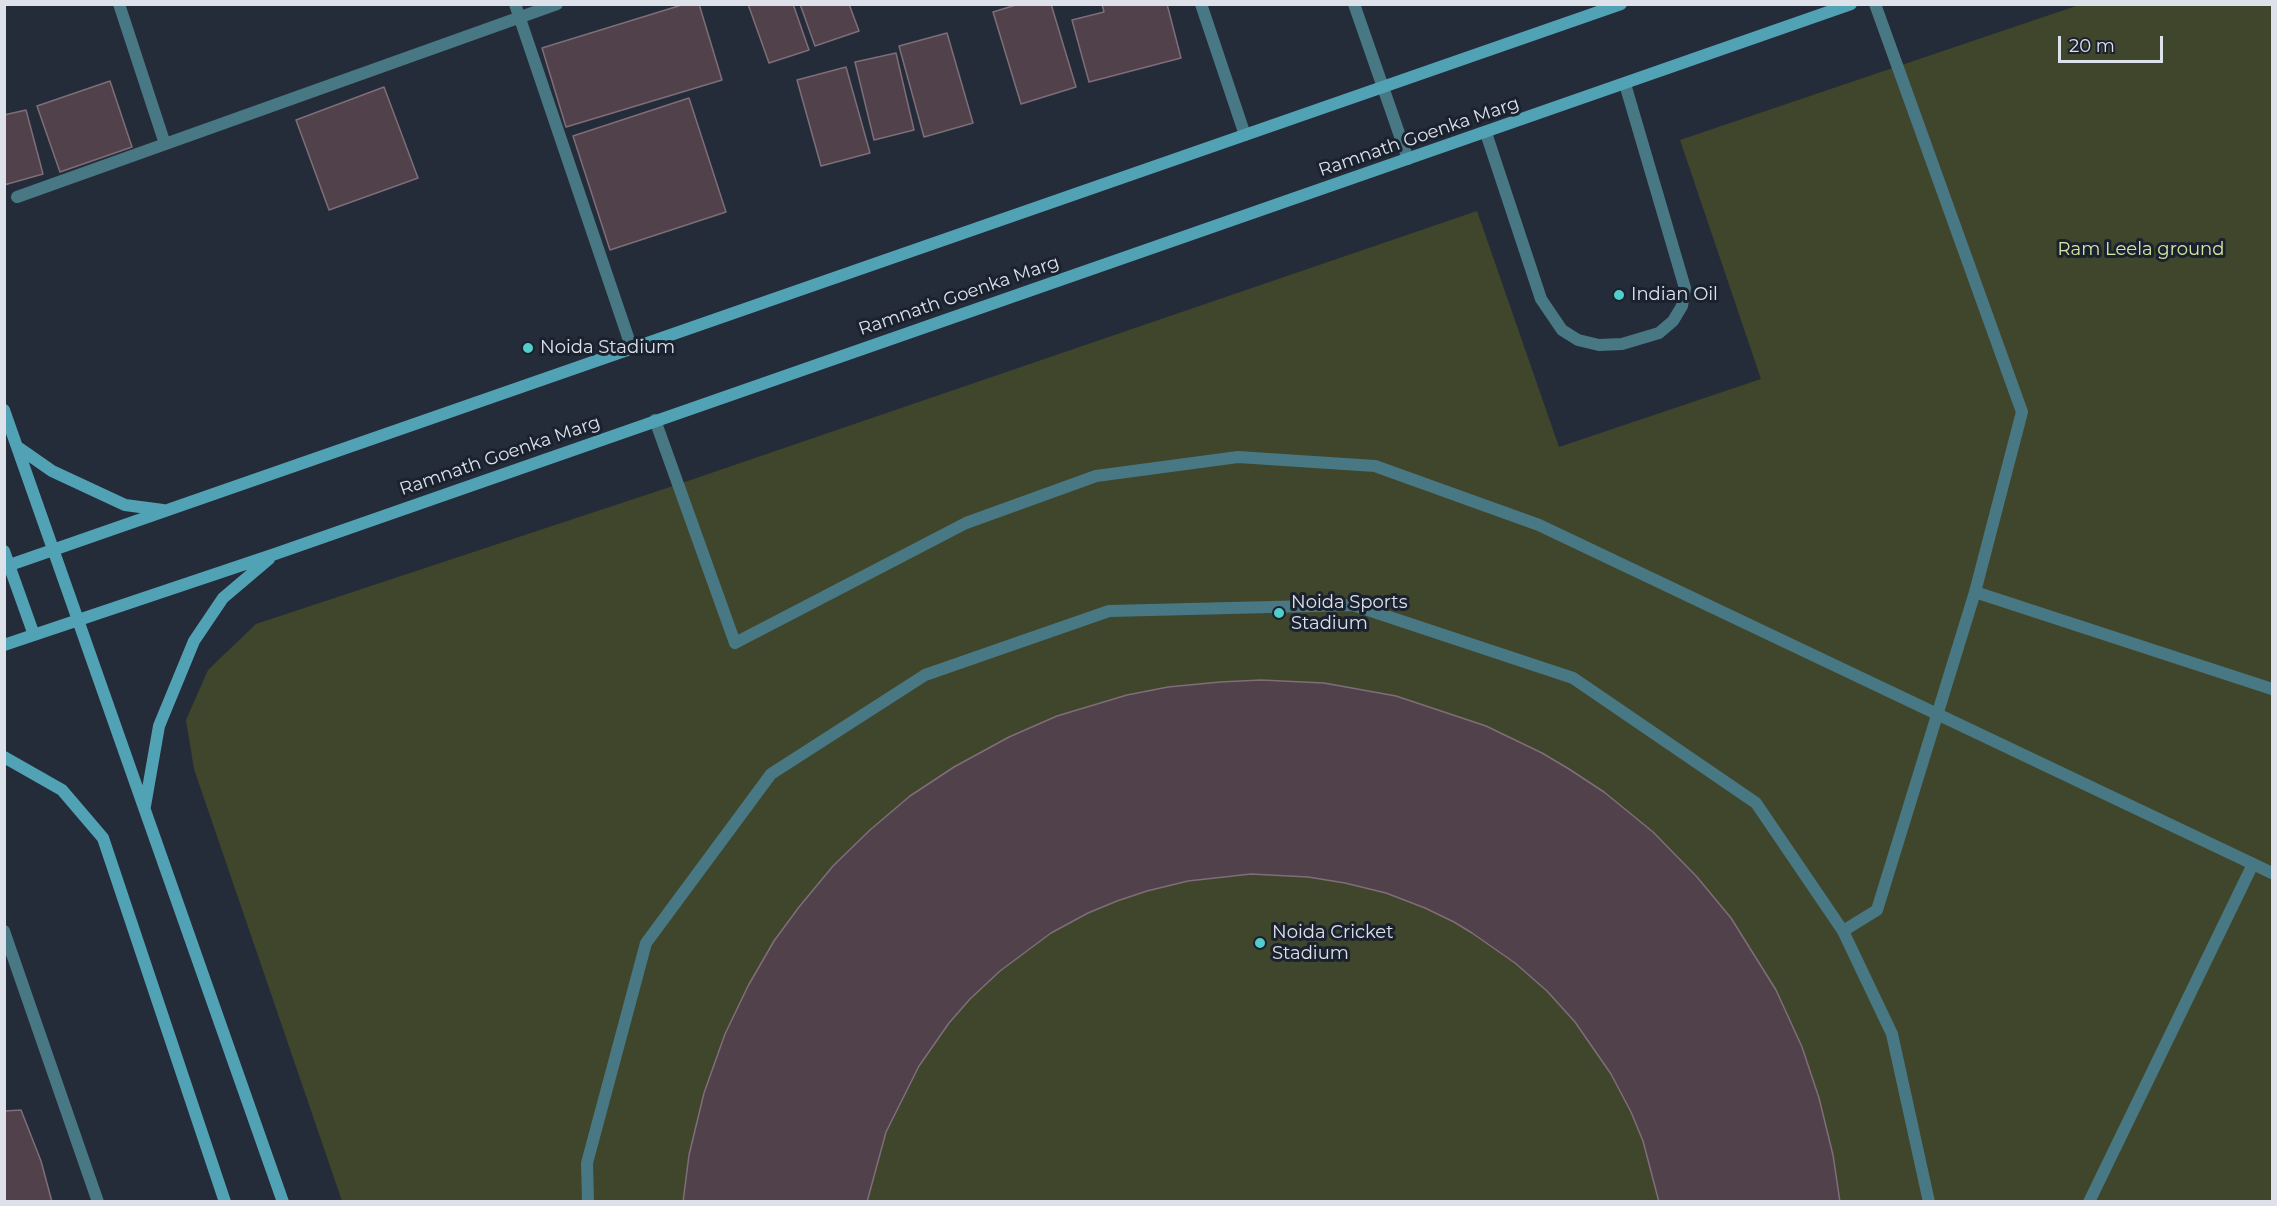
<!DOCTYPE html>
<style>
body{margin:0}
#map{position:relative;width:2277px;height:1206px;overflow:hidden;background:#252c39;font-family:Montserrat,sans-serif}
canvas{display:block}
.frame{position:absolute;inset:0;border:6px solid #dce1ea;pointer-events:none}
.scale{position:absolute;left:2058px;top:36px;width:105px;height:27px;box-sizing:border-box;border:3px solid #dce1ea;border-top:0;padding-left:8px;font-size:18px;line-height:21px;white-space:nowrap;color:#dce1ea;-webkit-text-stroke:4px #1b222f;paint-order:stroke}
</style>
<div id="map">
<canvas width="2277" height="1206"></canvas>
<div class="frame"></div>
<div class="scale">20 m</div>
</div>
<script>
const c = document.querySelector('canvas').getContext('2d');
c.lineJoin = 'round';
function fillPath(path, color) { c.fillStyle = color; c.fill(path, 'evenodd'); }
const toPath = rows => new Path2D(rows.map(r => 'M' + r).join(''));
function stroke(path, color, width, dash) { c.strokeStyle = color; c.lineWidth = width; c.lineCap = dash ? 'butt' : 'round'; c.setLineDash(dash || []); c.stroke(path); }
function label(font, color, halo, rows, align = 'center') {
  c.font = font + ' Montserrat,sans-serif'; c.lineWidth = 6; c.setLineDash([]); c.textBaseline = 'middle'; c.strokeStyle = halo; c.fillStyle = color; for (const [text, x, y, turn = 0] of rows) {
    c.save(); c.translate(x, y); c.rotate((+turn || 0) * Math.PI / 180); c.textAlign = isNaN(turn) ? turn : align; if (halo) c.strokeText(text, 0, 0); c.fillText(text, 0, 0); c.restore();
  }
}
fillPath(toPath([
 [2079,5,2272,5,2272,1201,342,1201,194,769,186,720,208,670,256,624,679,484,1477,211,1559,447,1761,379,1680,140]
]), '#40462c');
const building = toPath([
 [685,4,699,4,722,80,566,127,542,48,685,4],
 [748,4,793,4,809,50,769,63,748,4],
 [800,4,849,4,859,31,815,46,800,4],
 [1019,4,1051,4,1076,87,1021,104,993,12,1019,4],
 [1102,4,1167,4,1181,58,1089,82,1072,20,1104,12,1102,4],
 [947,33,973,123,924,137,899,46,947,33],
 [896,53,914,130,874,140,855,62,896,53],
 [846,67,870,153,821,166,797,80,846,67],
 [110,81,132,147,60,172,37,106,110,81],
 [384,87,418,178,329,210,296,120,384,87],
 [689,98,726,212,610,250,573,136,689,98],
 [26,110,43,174,4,185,4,115,26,110],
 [1261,680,1324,683,1396,696,1486,726,1542,753,1569,769,1604,792,1653,832,1697,877,1731,918,1776,990,1802,1047,1819,1098,1833,1155,1840,1202,1659,1202,1643,1141,1631,1112,1611,1074,1575,1022,1547,991,1515,963,1472,933,1454,922,1425,908,1386,893,1345,883,1308,877,1251,874,1188,881,1147,891,1117,901,1088,913,1051,933,1000,971,970,999,949,1023,919,1066,886,1132,867,1202,683,1202,689,1155,704,1093,725,1034,748,986,774,941,799,907,833,866,870,830,910,796,954,767,1009,737,1057,716,1127,695,1168,687,1220,682,1261,680],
 [21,1110,41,1161,52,1202,4,1202,4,1111,21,1110]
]);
fillPath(building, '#50414b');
stroke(building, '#7f6e79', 1.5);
stroke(toPath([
 [1486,133,1541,299,1562,330,1578,340,1599,345,1622,344,1659,333,1673,321,1682,306,1685,288,1625,84],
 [655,420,735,643,966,523,1096,476,1238,457,1375,466,1539,525,2272,873],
 [1975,592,2272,689],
 [1843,931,1877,910,1975,592,2022,412,1875,4],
 [588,1202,587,1163,646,943,771,774,925,675,1109,611,1353,605,1573,678,1756,803,1843,931,1892,1034,1929,1202],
 [2089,1202,2253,864]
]), '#487884', 12);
stroke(toPath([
 [119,4,165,144],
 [515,4,632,349],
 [1201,4,1245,135],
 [1354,4,1408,159],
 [17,197,557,4],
 [4,931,98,1202]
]), '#487884', 12);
stroke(toPath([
 [4,410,283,1202],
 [19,448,52,471,125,505,163,510],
 [4,551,34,635],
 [4,567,1621,4],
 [4,645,275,554,1851,4],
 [4,757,62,790,103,838,225,1202],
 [145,806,159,726,194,641,223,598,269,559]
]), '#52a2b6', 12);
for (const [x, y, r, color] of [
 [1619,295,6,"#53cdca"],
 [528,348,6,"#53cdca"],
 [1279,613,6,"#53cdca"],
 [1260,943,6,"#53cdca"]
]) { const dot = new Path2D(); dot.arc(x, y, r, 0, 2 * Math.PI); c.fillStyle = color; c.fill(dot); stroke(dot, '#1b222f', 2); }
label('18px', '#dce1ea', '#1b222f', [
 ["Ramnath Goenka Marg",1419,137,-19],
 ["Ramnath Goenka Marg",959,296,-19],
 ["Ramnath Goenka Marg",500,456,-19]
]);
label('18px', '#d7e8a2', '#1b222f', [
 ["Ram Leela ground",2141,250]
]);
label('18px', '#dce1ea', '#1b222f', [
 ["Indian Oil",1631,295],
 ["Noida Stadium",540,348],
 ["Noida Sports",1291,603],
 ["Stadium",1291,624],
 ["Noida Cricket",1272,933],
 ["Stadium",1272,954]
], 'left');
</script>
